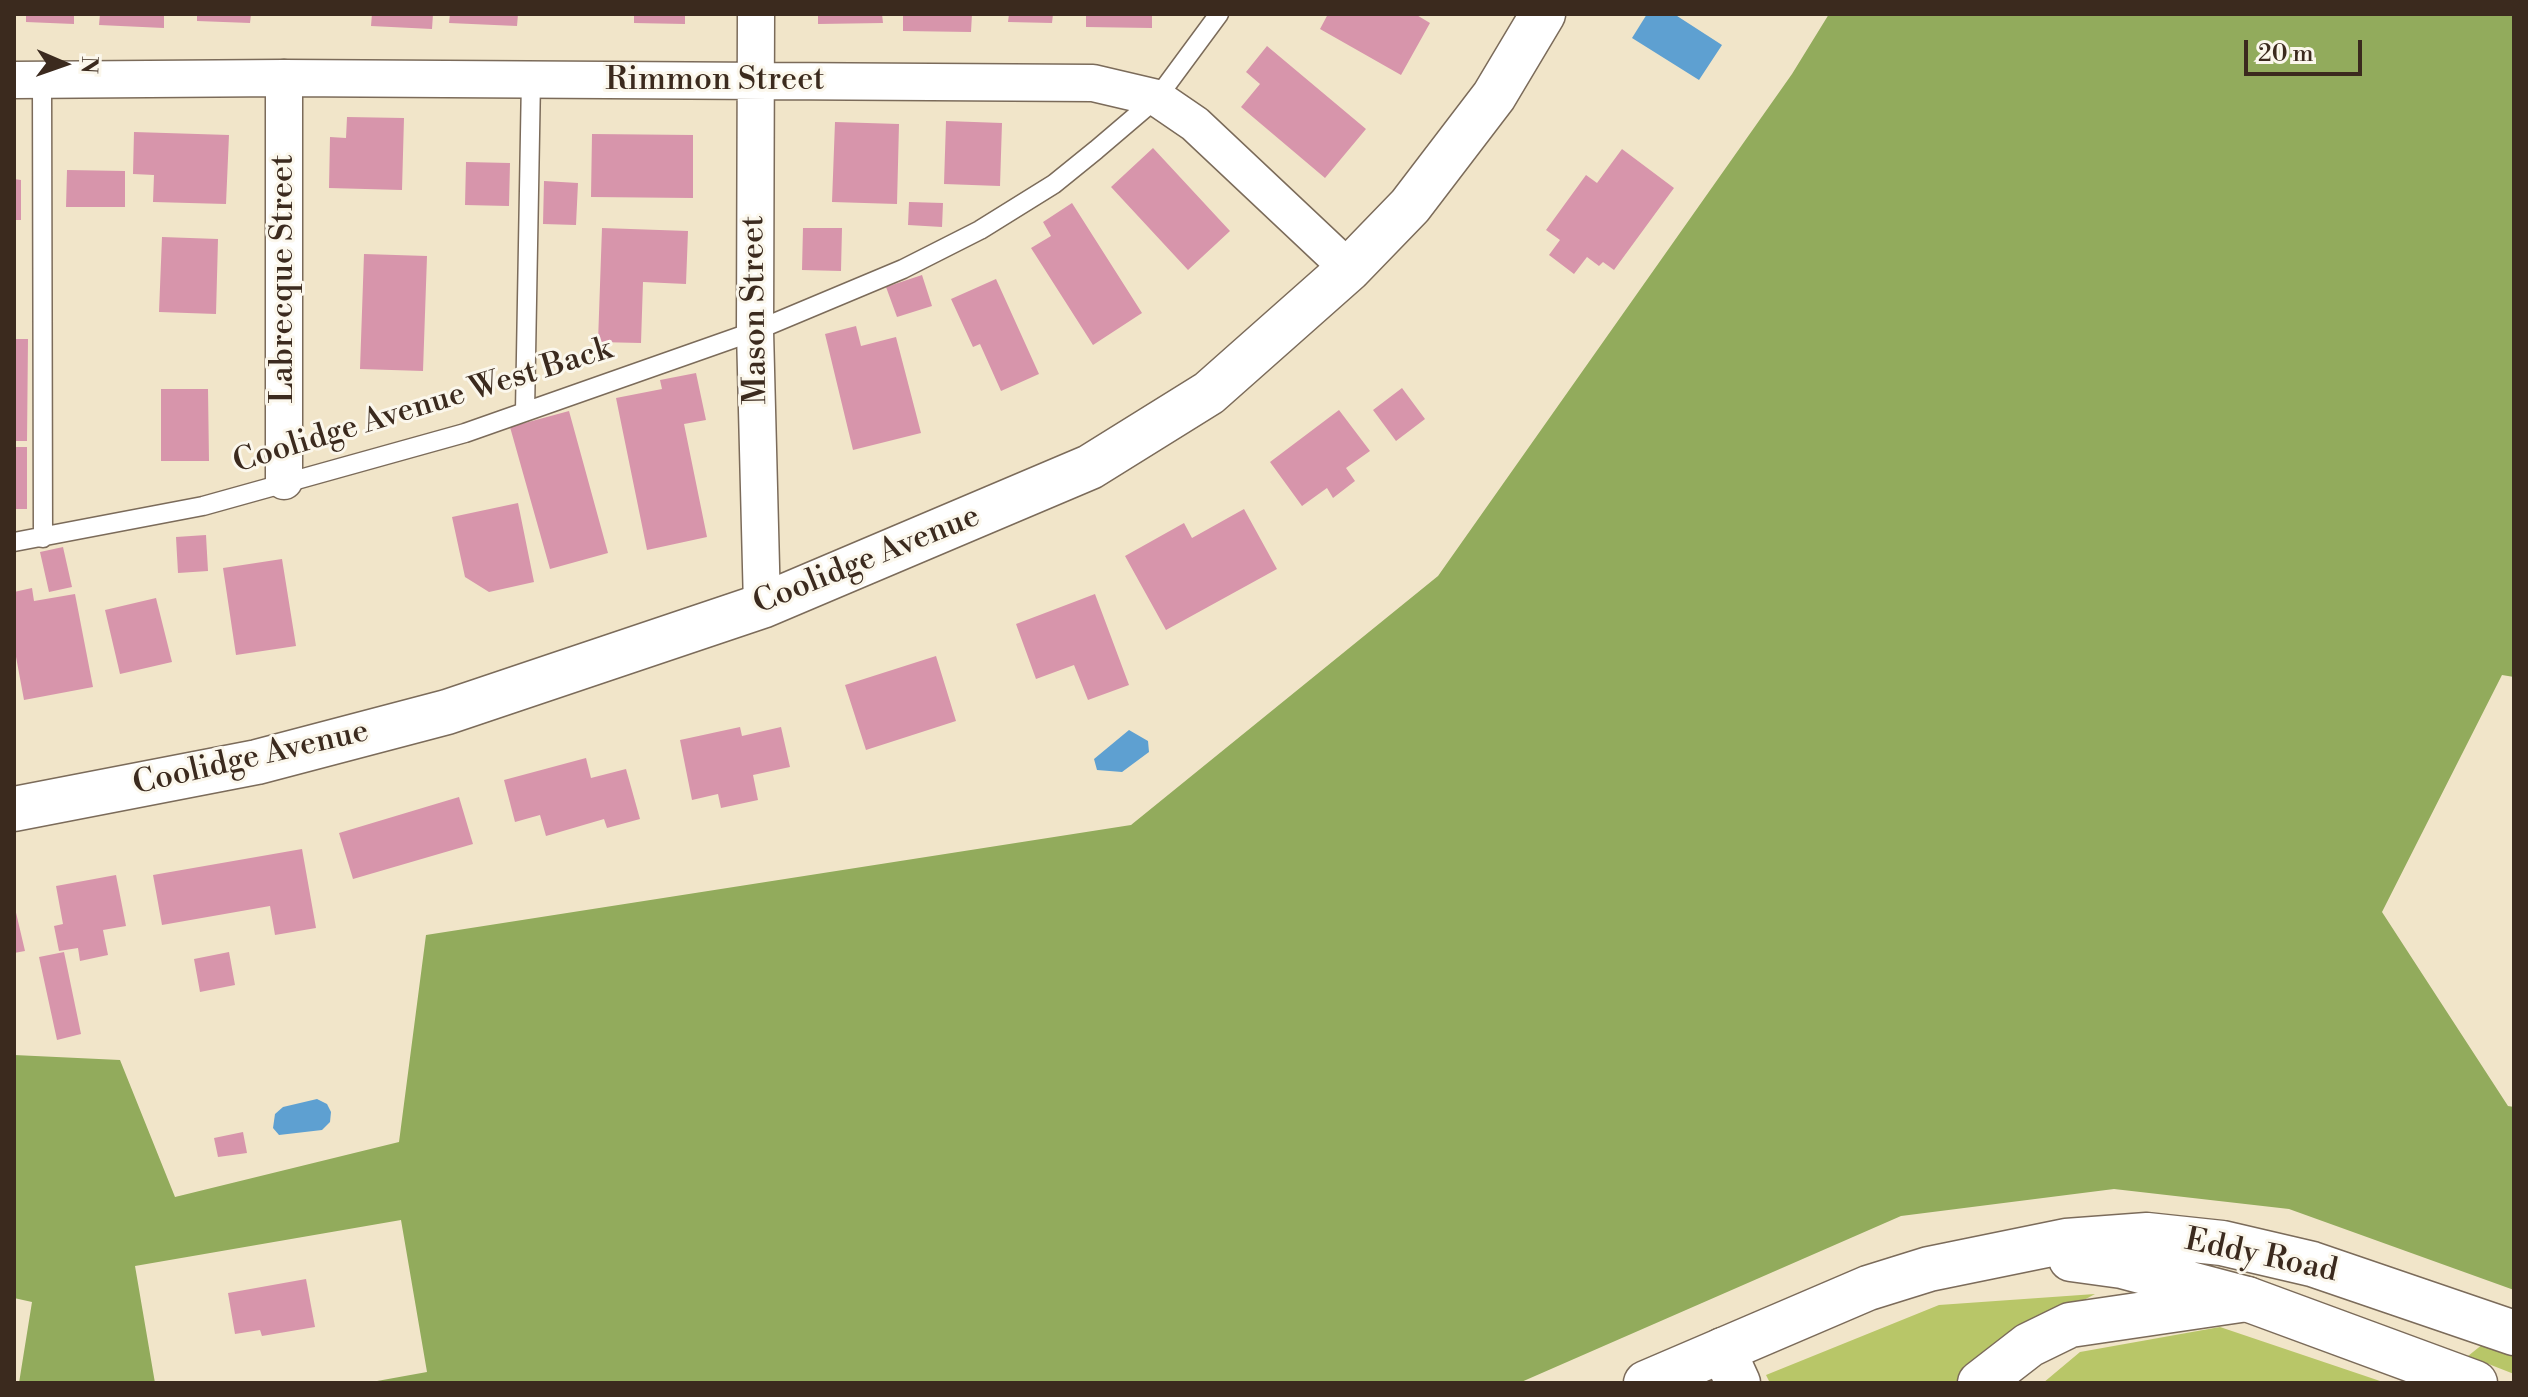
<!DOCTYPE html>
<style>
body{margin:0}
#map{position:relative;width:2528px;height:1397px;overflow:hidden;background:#f1e5c9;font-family:"Libre Bodoni",serif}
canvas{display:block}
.frame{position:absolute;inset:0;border:16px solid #3b2a1e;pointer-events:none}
.north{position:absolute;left:24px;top:24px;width:80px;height:80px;-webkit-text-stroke:6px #fbf7ec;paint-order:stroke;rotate:92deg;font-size:22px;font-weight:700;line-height:32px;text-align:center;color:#3b2a1e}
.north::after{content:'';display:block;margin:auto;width:28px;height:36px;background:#3b2a1e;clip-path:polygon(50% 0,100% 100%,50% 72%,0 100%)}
.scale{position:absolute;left:2244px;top:40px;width:118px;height:36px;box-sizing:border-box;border:4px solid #3b2a1e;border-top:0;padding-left:10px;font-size:24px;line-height:28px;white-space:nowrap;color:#3b2a1e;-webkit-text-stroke:6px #fbf7ec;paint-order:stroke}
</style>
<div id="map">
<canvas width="2528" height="1397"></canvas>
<div class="frame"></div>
<div class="north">N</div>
<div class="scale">20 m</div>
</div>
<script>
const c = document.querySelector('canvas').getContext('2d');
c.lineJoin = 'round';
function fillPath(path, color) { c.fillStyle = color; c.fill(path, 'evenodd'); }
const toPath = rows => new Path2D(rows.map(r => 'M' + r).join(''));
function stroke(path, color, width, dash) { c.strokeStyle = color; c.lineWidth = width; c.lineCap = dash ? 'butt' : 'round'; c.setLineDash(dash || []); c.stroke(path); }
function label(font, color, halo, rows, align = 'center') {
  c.font = font + ' "Libre Bodoni",serif'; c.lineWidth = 6; c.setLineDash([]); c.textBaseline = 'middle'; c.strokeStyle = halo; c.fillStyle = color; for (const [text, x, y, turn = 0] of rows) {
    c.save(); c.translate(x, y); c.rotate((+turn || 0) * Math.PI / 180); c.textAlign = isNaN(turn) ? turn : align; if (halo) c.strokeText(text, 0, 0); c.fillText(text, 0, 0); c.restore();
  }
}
fillPath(toPath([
 [2095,1294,2004,1343,1957,1383,1770,1383,1766,1375,1939,1305],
 [2220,1327,2386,1383,2043,1383,2080,1352],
 [2483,1344,2514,1355,2514,1374,2468,1356]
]), '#b8c668');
fillPath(toPath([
 [1829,14,2514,14,2514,677,2502,675,2382,912,2508,1106,2514,1107,2514,1290,2289,1209,2114,1189,1901,1216,1519,1383,366,1383,427,1372,401,1220,135,1266,155,1383,19,1383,32,1302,14,1298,14,1055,120,1060,175,1197,399,1142,426,935,1131,825,1438,576,1792,74]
]), '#92ab5c');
fillPath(toPath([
 [1647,14,1674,14,1722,45,1699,80,1632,38],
 [1129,730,1148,741,1149,752,1122,772,1097,770,1094,759],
 [317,1099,327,1104,331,1112,330,1122,322,1130,279,1135,273,1128,275,1114,283,1107]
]), '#5ea0d1');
fillPath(toPath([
 [26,14,74,14,74,24,26,22],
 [100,14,164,14,164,28,99,25],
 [197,14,251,14,250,23,197,21],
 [372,14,433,14,432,29,371,26],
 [450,14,518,14,517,26,449,23],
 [634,14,685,14,685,24,634,23],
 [818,14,882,14,883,23,818,24],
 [903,14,972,14,971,32,903,31],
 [1009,14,1053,14,1052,23,1008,22],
 [1086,14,1152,14,1152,28,1086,27],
 [1328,14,1415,14,1430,23,1401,75,1320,29],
 [1267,46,1366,129,1325,178,1241,107,1260,84,1246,72],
 [347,117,404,118,402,190,329,188,330,137,346,138],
 [946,121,1002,123,1000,186,944,184],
 [835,122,899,124,897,204,832,202],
 [134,132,229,135,226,204,153,202,154,175,133,174],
 [592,134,693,135,693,198,591,197],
 [1153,148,1230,231,1188,270,1111,187],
 [1622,149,1674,188,1614,270,1603,262,1599,266,1587,257,1574,274,1549,255,1560,240,1546,230,1586,175,1597,183],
 [466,162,510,163,509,206,465,205],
 [67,170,125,171,125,207,66,207],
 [14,179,21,180,21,220,14,220],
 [544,181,578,183,576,225,543,224],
 [909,202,943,203,942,227,908,225],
 [1072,203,1142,313,1093,345,1031,248,1051,236,1043,222],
 [602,228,688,231,686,284,643,282,641,343,598,342],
 [803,228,842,228,841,271,802,270],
 [162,237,218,239,216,314,159,312],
 [364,254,427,256,423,371,360,369],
 [922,275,932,306,897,317,886,287],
 [996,279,1039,374,1001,391,980,344,973,347,951,299],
 [856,326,861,346,896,337,921,433,853,450,825,334],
 [14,339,28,339,27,441,14,441],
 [696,373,706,420,684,424,707,537,647,550,616,398,662,389,660,380],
 [1402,388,1425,419,1396,441,1373,410],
 [161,389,208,389,209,461,161,461],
 [1339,410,1370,451,1346,468,1355,481,1333,498,1327,488,1302,506,1270,462],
 [569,411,608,553,550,569,510,427],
 [14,447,27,447,27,509,14,509],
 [518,503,534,582,489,592,465,577,452,517],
 [1244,509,1277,569,1166,630,1125,556,1184,523,1192,538],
 [206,535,208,571,178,573,176,537],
 [63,547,72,587,49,592,40,552],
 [282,559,296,646,236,655,223,568],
 [32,588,34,601,75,594,93,687,24,700,14,646,14,592],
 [1095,594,1129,685,1088,700,1074,665,1036,679,1016,624],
 [156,598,172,662,120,674,105,610],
 [936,656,956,721,866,750,845,685],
 [740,727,742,736,781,727,790,767,753,775,758,800,721,808,718,794,692,800,680,740],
 [586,758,591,778,626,769,640,819,607,828,604,819,546,836,540,815,515,822,504,780],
 [459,797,473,844,353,879,339,833],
 [302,849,316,928,275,935,270,906,162,925,153,875],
 [116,875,126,926,103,930,108,955,80,961,78,948,59,951,54,926,63,924,56,886],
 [14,904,25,951,14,953],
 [64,952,81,1034,57,1040,39,957],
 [229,952,235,985,200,992,194,959],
 [243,1132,247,1153,218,1157,214,1138],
 [306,1279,315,1327,262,1336,260,1330,235,1334,228,1293]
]), '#d795ab');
const lane = toPath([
 [42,81,43,538],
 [525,411,531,79],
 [14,542,203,506,465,433,755,331,903,269,980,230,1054,184,1096,150,1157,98,1219,14]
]);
const street = toPath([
 [756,14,755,331,762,606],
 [14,80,284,78,1093,83,1157,98,1195,124,1349,269],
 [284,481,284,78]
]);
const secondary = toPath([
 [14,809,257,762,447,712,762,606,1090,467,1209,393,1349,269,1410,206,1494,96,1543,14],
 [2071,1259,2122,1266,2247,1299,2475,1383],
 [1646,1383,1868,1288,1929,1269,2066,1241,2147,1235,2222,1243,2312,1264,2514,1333]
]);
const highway = toPath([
 [1723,1350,1738,1383],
 [1980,1383,2029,1345,2070,1325,2247,1299]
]);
stroke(lane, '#7b6b5a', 21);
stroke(street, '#7b6b5a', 39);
stroke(secondary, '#7b6b5a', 47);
stroke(highway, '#7b6b5a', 47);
stroke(lane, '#fff', 18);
stroke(street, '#fff', 36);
stroke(secondary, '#fff', 44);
stroke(highway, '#fff', 44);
label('32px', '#3b2a1e', '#fbf7ec', [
 ["Rimmon Street",715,81],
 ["Labrecque Street",284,279,-90],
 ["Mason Street",756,310,-91],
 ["Coolidge Avenue West Back",423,407,-17],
 ["Coolidge Avenue",867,561,-22],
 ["Coolidge Avenue",251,759,-13],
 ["Eddy Road",2261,1257,12]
]);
</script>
